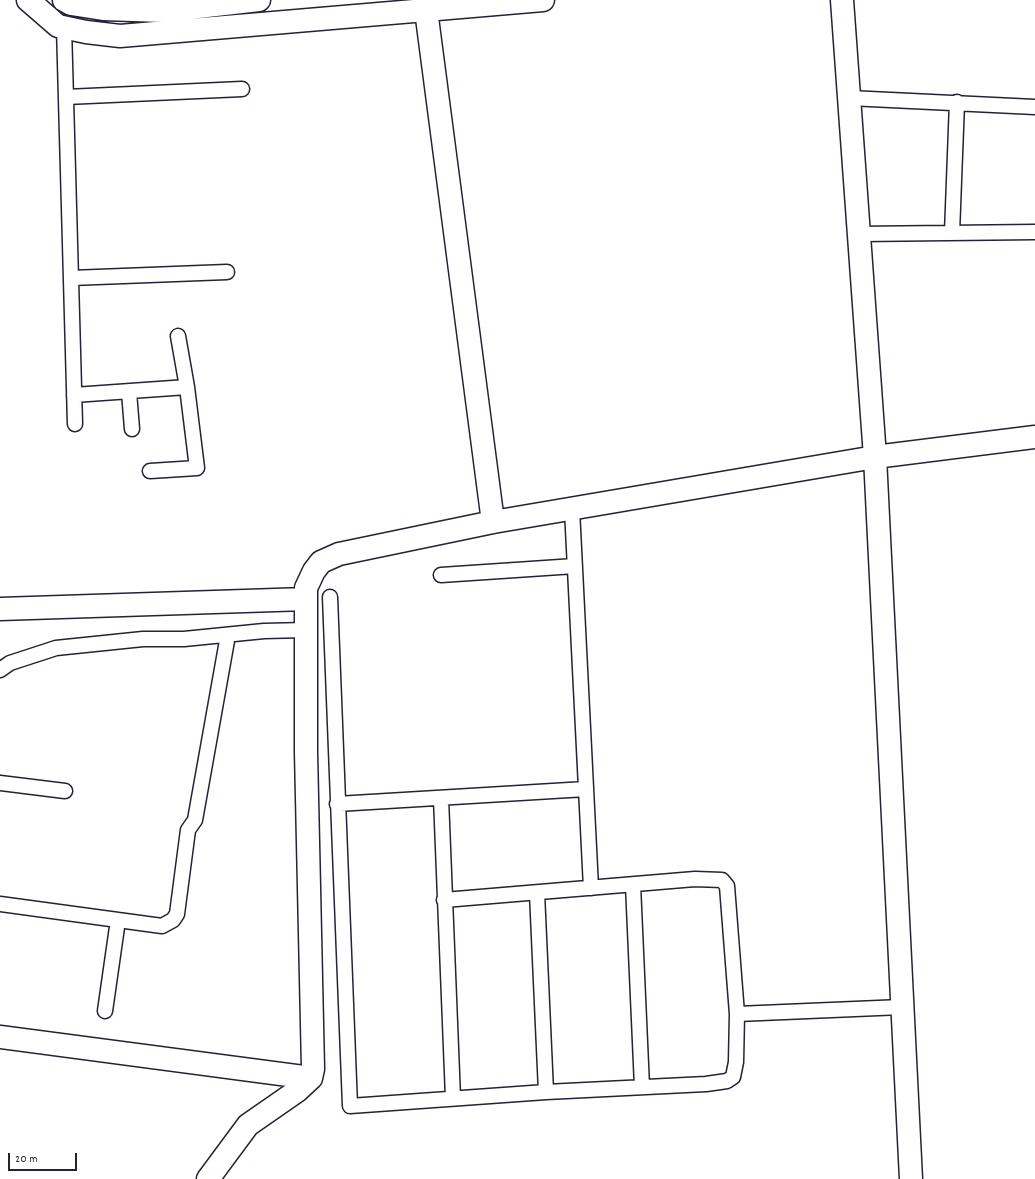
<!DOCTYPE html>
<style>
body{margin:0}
#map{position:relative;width:1035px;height:1179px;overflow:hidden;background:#fff;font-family:Dekko,sans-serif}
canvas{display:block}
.scale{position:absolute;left:8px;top:1153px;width:69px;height:18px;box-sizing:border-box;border:2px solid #22223b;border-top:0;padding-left:5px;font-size:12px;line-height:14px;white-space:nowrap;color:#22223b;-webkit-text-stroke:3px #fff;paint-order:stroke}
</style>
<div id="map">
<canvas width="1035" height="1179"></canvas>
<div class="scale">20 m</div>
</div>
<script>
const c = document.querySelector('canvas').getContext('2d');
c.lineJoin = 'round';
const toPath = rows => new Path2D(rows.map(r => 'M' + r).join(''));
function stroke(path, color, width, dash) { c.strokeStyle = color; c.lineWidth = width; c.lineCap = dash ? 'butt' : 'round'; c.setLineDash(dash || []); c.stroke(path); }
const lane = toPath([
 [64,27,75,424],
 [66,97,242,89],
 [849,98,1035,107],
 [952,233,957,102],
 [859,234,1035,232],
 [71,278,227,272],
 [129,392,132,429],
 [74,395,187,387],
 [150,471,197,468,187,387,178,336],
 [572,509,591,888],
 [441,575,575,566],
 [330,597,350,1106,546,1092,706,1084,727,1081,733,1077,736,1062,737,1014,727,886,722,880,695,879,444,900],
 [0,670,10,663,56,648,143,639,184,639,264,631,306,630],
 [0,783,65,791],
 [441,798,453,1098],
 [337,804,586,789],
 [633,885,642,1087],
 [537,893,546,1092],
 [0,904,162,926,173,920,177,914,188,830,195,820,228,635],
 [105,1011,118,920],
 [737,1014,902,1007]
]);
const street = toPath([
 [28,0,58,26,86,32,120,36,543,0],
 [64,0,71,4,103,9,163,11,259,0],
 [842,0,875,457,911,1179],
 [426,10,493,522],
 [0,609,306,599],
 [0,1037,311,1078],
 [208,1179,248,1125,297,1091,311,1078,313,1069,306,752,306,588,314,571,321,562,339,554,493,522,875,457,1035,437]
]);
stroke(lane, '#22223b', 17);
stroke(street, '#22223b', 25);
stroke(lane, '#fff', 14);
stroke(street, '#fff', 22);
</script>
